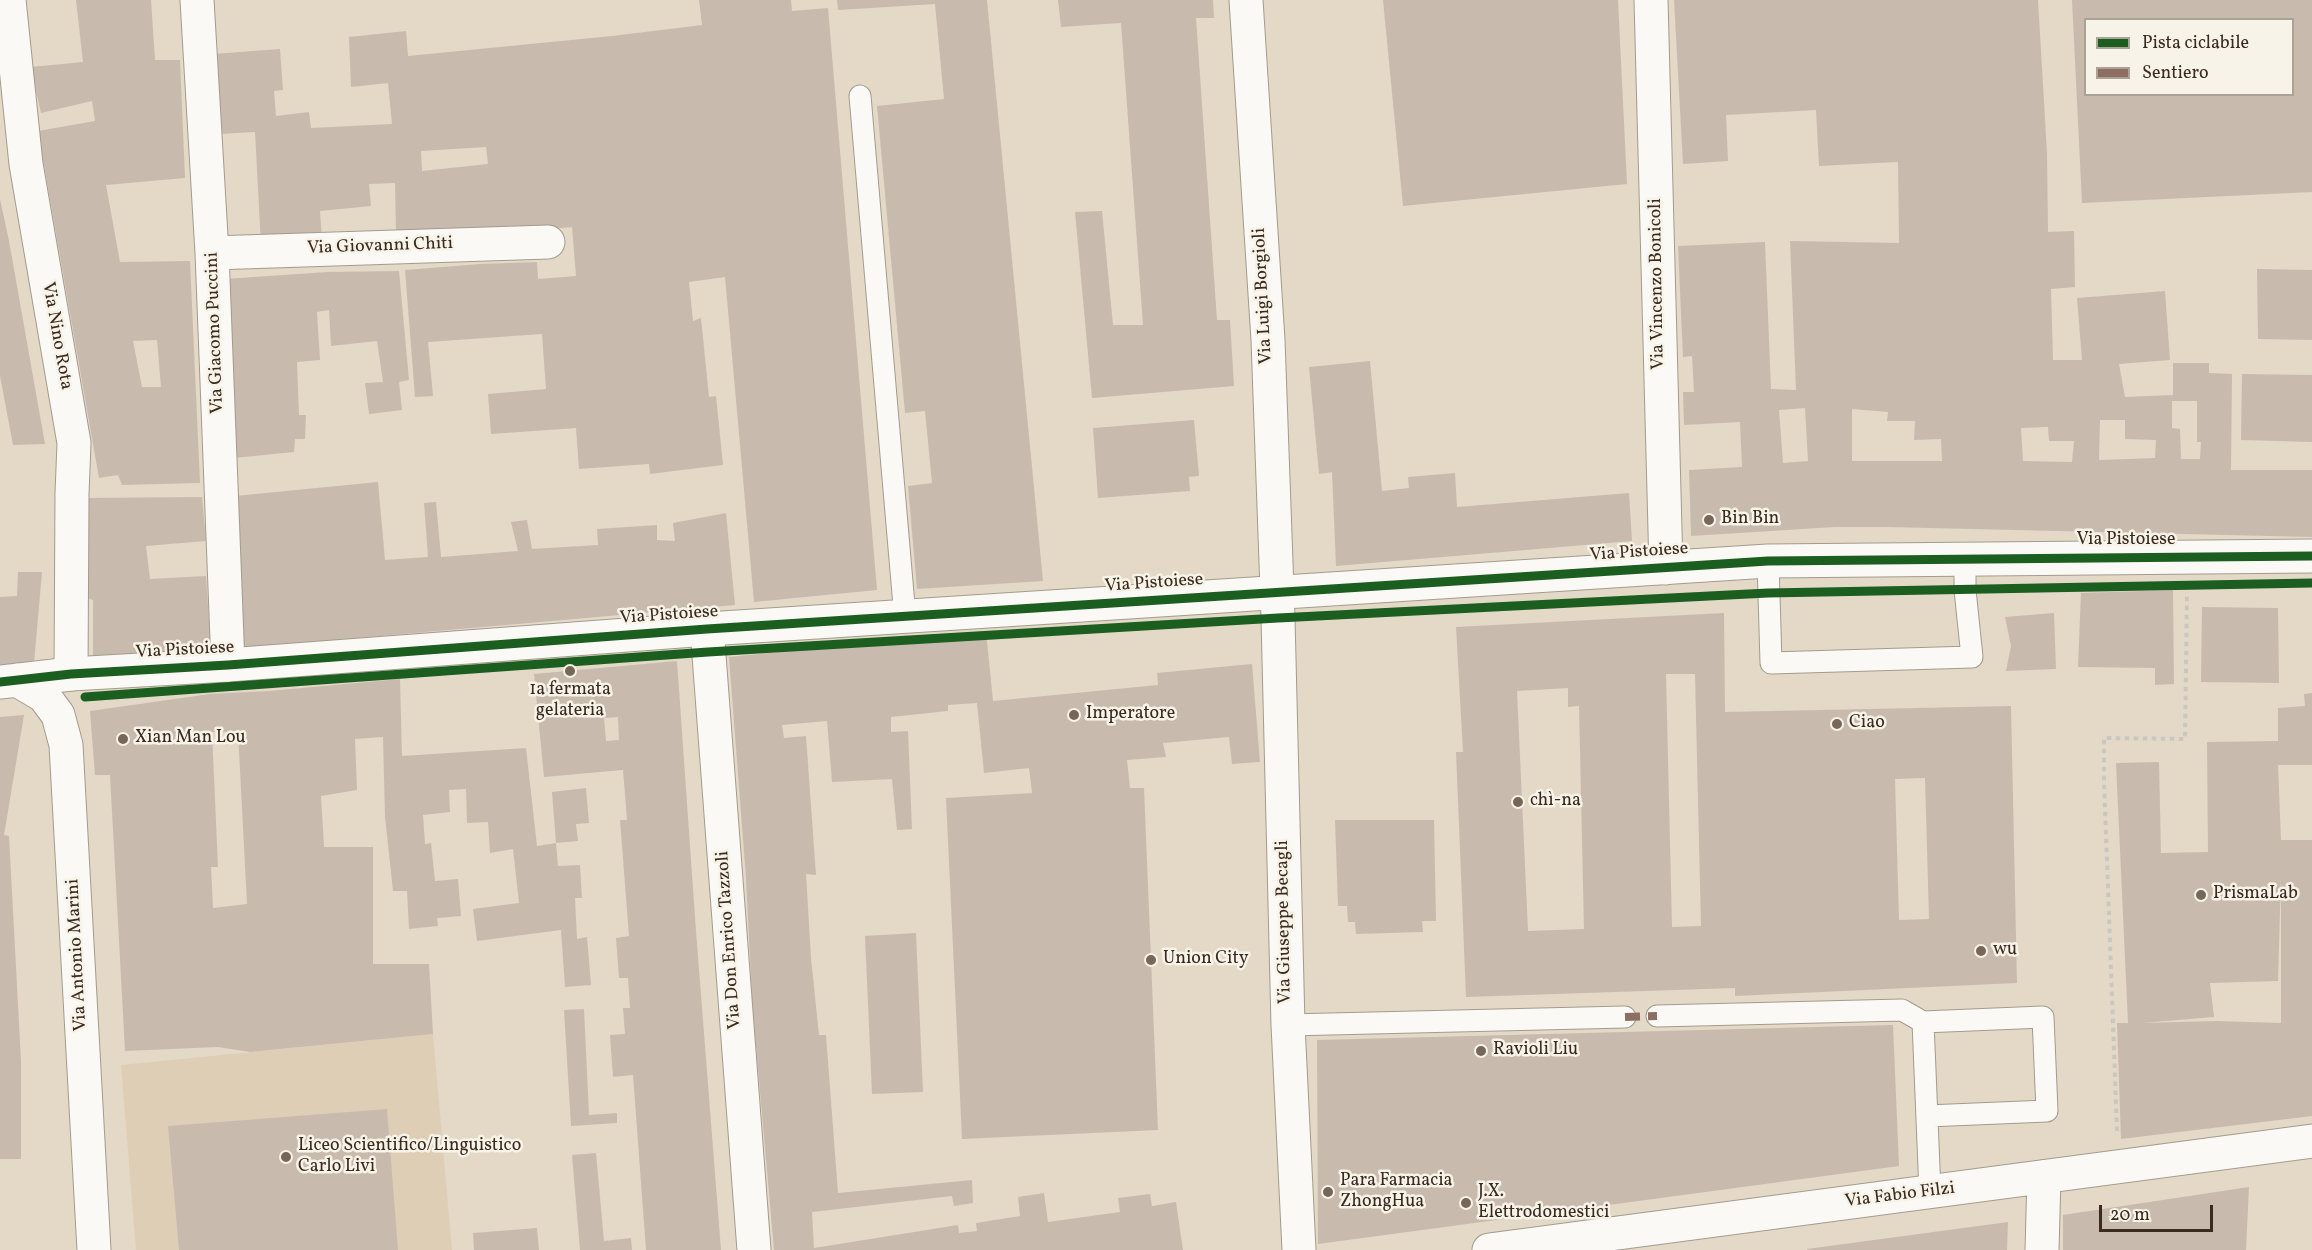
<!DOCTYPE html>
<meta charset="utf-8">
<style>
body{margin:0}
#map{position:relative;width:2312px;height:1250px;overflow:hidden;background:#e3d9c6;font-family:Vollkorn,serif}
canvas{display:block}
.legend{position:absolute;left:2084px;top:18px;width:210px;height:78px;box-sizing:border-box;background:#f7f3e8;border:2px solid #aca397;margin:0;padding:8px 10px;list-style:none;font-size:18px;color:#3b2a1e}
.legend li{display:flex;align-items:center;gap:12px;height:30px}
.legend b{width:30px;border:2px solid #aca397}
.scale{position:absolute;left:2099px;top:1205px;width:114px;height:27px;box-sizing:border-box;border:3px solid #3b2a1e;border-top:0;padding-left:8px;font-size:18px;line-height:21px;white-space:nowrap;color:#3b2a1e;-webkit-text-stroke:4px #f7f3e8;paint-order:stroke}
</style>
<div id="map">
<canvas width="2312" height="1250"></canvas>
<ul class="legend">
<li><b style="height:8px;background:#1b5e20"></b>Pista ciclabile</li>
<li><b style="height:8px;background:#8d6e63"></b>Sentiero</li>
</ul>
<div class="scale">20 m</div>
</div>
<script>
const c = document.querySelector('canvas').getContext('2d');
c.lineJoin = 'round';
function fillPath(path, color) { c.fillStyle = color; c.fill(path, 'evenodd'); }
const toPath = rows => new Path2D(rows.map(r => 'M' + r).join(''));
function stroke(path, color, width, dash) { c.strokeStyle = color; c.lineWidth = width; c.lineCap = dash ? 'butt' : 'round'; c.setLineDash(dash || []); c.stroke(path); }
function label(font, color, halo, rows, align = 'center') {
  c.font = font + ' Vollkorn,serif'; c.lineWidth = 5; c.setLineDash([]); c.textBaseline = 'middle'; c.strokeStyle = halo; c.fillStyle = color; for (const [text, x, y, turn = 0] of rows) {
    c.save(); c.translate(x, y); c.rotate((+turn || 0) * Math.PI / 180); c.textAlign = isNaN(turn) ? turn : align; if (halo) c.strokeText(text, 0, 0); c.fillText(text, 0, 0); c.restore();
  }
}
fillPath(toPath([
 [433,1034,452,1250,136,1250,121,1065]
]), '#dfceb6');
fillPath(toPath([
 [76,0,151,0,155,60,180,60,185,178,106,185,120,262,190,261,200,483,122,485,118,475,99,478,38,131,95,121,92,101,41,113,31,67,83,62],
 [157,340,161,387,142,387,133,341],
 [699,0,791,0,792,11,828,8,877,590,754,602,725,277,689,282,693,321,701,318,709,397,716,396,723,465,650,474,649,464,579,469,576,428,491,434,488,394,546,389,542,334,428,342,433,396,415,397,405,270,480,264,537,262,538,279,576,276,572,227,530,231,529,226,396,233,395,183,369,184,371,206,320,211,322,240,261,245,255,132,219,134,213,54,280,49,283,90,274,91,276,116,309,112,311,128,392,124,388,83,351,87,349,37,406,31,408,56,612,36,702,25],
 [486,147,488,164,422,171,421,151],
 [837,0,987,0,1043,581,917,589,908,486,932,483,925,411,905,413,877,106,944,99,935,4,838,10],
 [1058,0,1213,0,1214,18,1196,18,1217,320,1230,320,1234,386,1092,398,1075,212,1102,211,1113,325,1143,325,1121,23,1061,27],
 [1383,0,1618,0,1627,184,1403,206],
 [1674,0,2038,0,2047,153,2048,232,2074,231,2075,287,2051,289,2053,360,2082,360,2077,298,2165,291,2170,360,2119,364,2125,397,2173,395,2173,363,2209,363,2209,373,2232,374,2231,470,2312,470,2312,537,1887,527,1835,527,1691,536,1689,470,1742,467,1740,422,1684,425,1683,392,1694,392,1692,356,1683,357,1678,246,1765,242,1771,389,1796,390,1790,241,1899,243,1898,162,1819,166,1816,110,1726,115,1728,161,1683,164],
 [2172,401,2197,401,2197,442,2201,442,2200,459,2181,459,2180,429,2172,428],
 [1805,408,1808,461,1783,463,1779,410],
 [1852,409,1888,412,1887,421,1915,421,1914,440,1941,439,1942,461,1852,461],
 [2100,420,2125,420,2125,439,2156,440,2155,458,2099,460],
 [2048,427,2049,441,2074,441,2072,462,2023,461,2021,428],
 [2072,0,2312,0,2312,192,2082,203],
 [2085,20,2292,20,2292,94,2085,94],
 [0,199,9,241,45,444,13,445,0,376],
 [2257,269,2312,270,2312,340,2258,339],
 [399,271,409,380,399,382,402,410,369,414,365,383,383,382,377,341,331,346,329,310,317,312,320,360,297,362,299,415,306,415,305,439,295,439,294,452,234,458,225,279,327,272],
 [1370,361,1382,491,1409,488,1408,477,1455,473,1457,507,1629,493,1632,541,1336,566,1332,472,1319,474,1309,367],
 [2242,374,2312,375,2312,442,2241,440],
 [1194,420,1199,476,1189,477,1190,491,1098,498,1093,428],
 [378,482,385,560,428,557,424,503,436,502,441,557,518,551,511,522,527,520,532,549,598,545,597,529,657,525,657,540,675,541,673,523,726,513,735,605,243,648,235,496],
 [202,497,206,541,146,546,150,579,206,576,211,649,93,657,93,600,84,597,87,498],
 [18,572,42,572,34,663,0,666,0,597,17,596],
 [2173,590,2174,684,2155,685,2155,668,2078,667,2081,593],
 [2202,607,2278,608,2279,683,2201,682],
 [1724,613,1725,712,2011,706,2017,983,1735,996,1735,988,1466,997,1456,752,1463,752,1456,627],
 [1666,674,1695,674,1701,926,1672,927],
 [1568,688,1568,707,1579,706,1584,929,1528,931,1517,691],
 [1925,778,1929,919,1899,920,1895,779],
 [2054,613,2056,669,2006,671,2011,646,2005,617],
 [986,631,993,701,1158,685,1157,673,1252,664,1260,762,1232,764,1229,737,1163,743,1166,757,1127,760,1130,788,1144,788,1158,1130,962,1139,946,798,1032,793,1029,768,984,773,977,703,948,705,948,711,891,717,891,732,908,731,912,829,897,830,892,779,832,782,827,721,782,725,784,738,806,736,816,875,806,874,811,958,819,1035,826,1035,838,1193,972,1180,973,1203,954,1206,952,1196,812,1212,814,1248,958,1225,959,1233,977,1231,976,1223,1020,1216,1018,1197,1044,1193,1048,1222,1120,1212,1118,1198,1150,1194,1152,1206,1176,1202,1183,1250,774,1250,752,1001,746,878,729,657],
 [677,661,696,931,721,1250,646,1250,633,1075,613,1077,610,1035,625,1034,623,1008,630,1008,628,978,619,978,616,938,629,936,620,820,627,820,623,770,544,777,534,674],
 [618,717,619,740,606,741,604,718],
 [400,679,402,756,526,748,537,846,556,843,558,866,580,865,582,898,575,898,577,939,587,937,591,985,565,987,561,930,477,941,473,909,519,903,513,849,490,853,488,822,467,823,466,789,449,790,450,812,423,815,425,844,431,843,435,881,458,879,461,916,437,918,438,926,409,929,407,891,393,891,385,817,383,737,355,739,357,790,321,796,324,847,373,847,373,964,429,964,433,1034,250,1052,218,1047,125,1051,110,775,95,775,90,711,210,694,269,691],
 [212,732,238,732,247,904,213,908,211,867,218,867],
 [2312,693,2312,765,2278,765,2281,840,2312,840,2312,1116,2121,1139,2117,1023,2128,1023,2116,763,2159,762,2161,853,2208,852,2207,742,2278,741,2278,708,2305,706,2304,694],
 [2281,876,2281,1023,2216,1021,2142,1023,2214,1017,2210,983,2278,981],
 [24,715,4,835,9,836,21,1061,21,1159,0,1159,0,717],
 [586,788,589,823,576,824,578,841,556,843,552,792],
 [1335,820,1434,820,1436,921,1422,921,1423,932,1356,934,1355,922,1348,922,1347,906,1338,906],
 [916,933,923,1092,872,1094,865,936],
 [584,1009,589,1115,617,1113,617,1123,571,1126,564,1010],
 [1893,1025,1899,1166,1318,1244,1317,1040],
 [387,1109,398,1250,179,1250,168,1126],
 [596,1153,604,1241,631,1238,632,1250,580,1250,572,1155],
 [2249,1187,2246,1250,2063,1250,2063,1215],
 [2008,1222,2007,1250,1807,1250,1807,1249],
 [537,1228,539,1250,474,1250,473,1233]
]), '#c9baae');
const lane = toPath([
 [860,96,905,617],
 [1768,561,1771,663,1972,657,1965,590,1965,558],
 [1657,1016,1902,1010,1923,1022,1930,1192],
 [1923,1022,2043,1017,2047,1111,1927,1116],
 [1288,1025,1625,1017]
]);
const street = toPath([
 [9,0,26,164,74,443,72,494,71,674],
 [197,0,212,253,228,665],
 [1246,0,1268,340,1278,618,1288,1025,1299,1250],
 [1651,0,1666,568],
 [212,253,548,242],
 [707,629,754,1250],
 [2042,1250,2044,1177]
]);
const secondary = toPath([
 [17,680,44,696,58,715,66,745,94,1250],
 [0,682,71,674,228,665,707,629,1768,561,2312,556],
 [1489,1250,2312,1141]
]);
stroke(lane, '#a39b8e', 23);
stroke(street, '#a39b8e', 35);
stroke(secondary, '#a39b8e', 35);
stroke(toPath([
 [2117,1131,2104,780,2104,738,2185,739,2187,593]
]), '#cac6c1', 4, [4.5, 4.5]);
stroke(lane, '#fbf9f6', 21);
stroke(street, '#fbf9f6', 33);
stroke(secondary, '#fbf9f6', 33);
stroke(toPath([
 [1625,1017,1657,1016]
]), '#8d6e63', 8, [15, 8]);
stroke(toPath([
 [0,682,71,674,228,665,707,629,1768,561,2312,556],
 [85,697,708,652,1278,618,1768,593,2312,583]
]), '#1b5e20', 9);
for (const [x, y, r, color] of [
 [1709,520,6,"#766759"],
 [570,671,6,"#766759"],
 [1074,715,6,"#766759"],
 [1837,724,6,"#766759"],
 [123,739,6,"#766759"],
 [1518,802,6,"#766759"],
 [2201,895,6,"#766759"],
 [1981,951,6,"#766759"],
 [1151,960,6,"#766759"],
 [1481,1051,6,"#766759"],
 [286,1157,6,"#766759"],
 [1328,1192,6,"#766759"],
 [1466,1203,6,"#766759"]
]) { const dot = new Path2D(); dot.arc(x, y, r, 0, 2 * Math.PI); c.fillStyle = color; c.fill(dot); stroke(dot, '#f7f3e8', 2); }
label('18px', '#3b2a1e', '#f7f3e8', [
 ["Via Giovanni Chiti",380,247,-2],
 ["Via Vincenzo Bonicoli",1658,284,-91],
 ["Via Luigi Borgioli",1264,296,-93],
 ["Via Giacomo Puccini",216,333,-92],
 ["Via Nino Rota",56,336,80],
 ["Via Pistoiese",2126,541],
 ["Via Pistoiese",1639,553,-4],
 ["Via Pistoiese",1154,584,-4],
 ["Via Pistoiese",669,616,-4],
 ["Via Pistoiese",185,651,-3],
 ["Via Giuseppe Becagli",1285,922,-91],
 ["Via Don Enrico Tazzoli",730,940,-94],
 ["Via Antonio Marini",78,955,-93],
 ["Via Fabio Filzi",1900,1196,-7]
]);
label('18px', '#3b2a1e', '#f7f3e8', [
 ["Bin Bin",1721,520],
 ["1a fermata",570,691,"center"],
 ["gelateria",570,712,"center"],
 ["Imperatore",1086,715],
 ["Ciao",1849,724],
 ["Xian Man Lou",135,739],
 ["chì-na",1530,802],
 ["PrismaLab",2213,895],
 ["wu",1993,951],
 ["Union City",1163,960],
 ["Ravioli Liu",1493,1051],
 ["Liceo Scientifico/Linguistico",298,1147],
 ["Carlo Livi",298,1168],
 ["Para Farmacia",1340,1182],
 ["ZhongHua",1340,1203],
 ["J.X.",1478,1193],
 ["Elettrodomestici",1478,1214]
], 'left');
</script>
